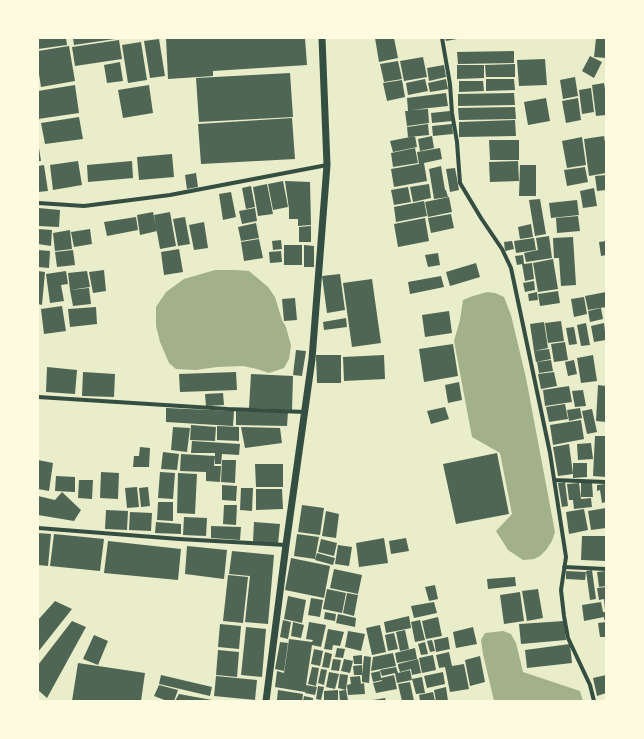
<!DOCTYPE html>
<style>
body{margin:0}
#map{position:relative;width:644px;height:739px;overflow:hidden;background:#e9edc9;font-family:"PT Sans Narrow",sans-serif}
canvas{display:block}
.frame{position:absolute;inset:0;border:39px solid #fefae0;pointer-events:none}
</style>
<div id="map">
<canvas width="644" height="739"></canvas>
<div class="frame"></div>
</div>
<script>
const c = document.querySelector('canvas').getContext('2d');
c.lineJoin = 'round';
function fillPath(path, color) { c.fillStyle = color; c.fill(path, 'evenodd'); }
const toPath = rows => new Path2D(rows.map(r => 'M' + r).join(''));
function stroke(path, color, width, dash) { c.strokeStyle = color; c.lineWidth = width; c.lineCap = dash ? 'butt' : 'round'; c.setLineDash(dash || []); c.stroke(path); }
fillPath(toPath([
 [215,270,235,270,249,271,268,287,275,297,282,320,286,327,289,338,291,345,289,359,284,368,269,373,257,369,243,366,217,367,196,370,176,369,169,363,160,342,156,326,156,307,166,292,184,279],
 [487,292,495,293,504,297,511,315,526,378,555,532,552,541,546,550,540,556,534,559,523,560,508,550,496,531,512,514,500,453,472,437,454,341,460,320,463,300,473,296],
 [503,631,511,634,516,643,523,672,580,691,583,701,494,701,483,654,481,640,485,633]
]), '#a3b18a');
fillPath(toPath([
 [38,38,66,38,67,45,38,49],
 [73,38,115,38,115,39,74,45],
 [166,38,305,38,307,65,213,71,213,76,168,79],
 [375,38,394,38,398,58,379,62],
 [445,38,457,38,457,39,446,41],
 [596,38,606,38,606,58,594,57],
 [159,39,165,76,150,78,144,41],
 [119,40,122,59,75,66,72,47],
 [141,42,147,80,128,83,122,45],
 [69,46,75,81,41,87,38,68,38,51],
 [514,51,514,63,458,64,457,52],
 [590,56,602,62,594,78,582,71],
 [423,57,427,77,404,81,400,61],
 [545,59,547,85,519,86,517,60],
 [398,61,402,79,384,82,380,64],
 [120,62,123,81,107,83,104,65],
 [515,64,515,77,486,77,485,65],
 [444,65,446,77,429,81,427,68],
 [457,65,484,65,484,78,457,79],
 [290,73,293,117,199,122,196,78],
 [575,77,578,96,563,99,560,80],
 [425,79,428,91,408,95,406,83],
 [446,79,448,89,430,92,428,83],
 [486,79,514,79,515,90,486,91],
 [402,80,405,97,387,101,383,83],
 [459,81,483,81,484,91,459,92],
 [604,83,606,95,606,115,596,116,592,85],
 [75,85,79,113,38,119,38,91],
 [149,85,153,113,123,118,118,90],
 [591,88,594,112,582,114,579,90],
 [446,93,448,106,411,110,428,109,429,123,407,126,405,111,408,111,407,98],
 [514,93,515,105,458,106,458,94],
 [546,98,550,121,528,125,524,102],
 [578,98,581,120,566,123,562,101],
 [515,107,516,119,459,120,458,108],
 [450,111,452,121,432,123,431,113],
 [79,117,83,139,45,144,41,123],
 [292,118,295,159,201,164,198,124],
 [515,120,516,136,459,137,459,122],
 [428,124,429,135,408,137,407,127],
 [452,124,453,134,433,136,432,126],
 [415,136,417,147,393,152,390,141],
 [432,136,434,148,420,151,418,139],
 [604,136,606,148,606,173,589,176,584,139],
 [582,137,586,165,567,168,562,141],
 [489,140,519,140,519,160,490,160],
 [38,148,39,148,41,161,38,161],
 [415,148,418,163,393,167,391,153],
 [440,148,442,159,424,163,427,181,394,187,391,169,419,164,417,152],
 [172,154,174,177,139,180,137,157],
 [78,161,82,185,53,190,50,165],
 [132,161,133,178,88,182,87,165],
 [518,161,519,181,490,182,489,162],
 [44,165,48,191,38,192,38,166],
 [520,165,536,165,536,196,519,196],
 [441,166,445,190,446,190,448,197,434,199,429,169],
 [585,167,588,182,567,186,564,170],
 [455,168,459,190,450,192,446,169],
 [196,173,198,187,187,189,185,175],
 [606,175,606,190,597,191,595,176],
 [283,181,288,207,273,210,268,184],
 [285,181,310,182,311,225,298,226,298,219,289,219,289,209],
 [267,184,273,214,258,216,253,187],
 [429,184,431,198,413,202,410,187],
 [251,186,255,207,246,209,242,188],
 [408,187,411,202,394,205,391,190],
 [594,188,597,206,583,208,580,191],
 [231,192,236,217,223,220,219,194],
 [449,197,452,212,428,217,425,202],
 [540,199,546,234,535,236,529,200],
 [577,200,579,215,551,218,549,203],
 [424,201,427,216,396,222,394,207],
 [38,208,60,210,59,227,38,226],
 [255,208,257,221,242,224,239,211],
 [153,212,157,231,140,235,137,215],
 [170,212,176,246,160,249,154,215],
 [451,214,454,228,431,233,428,218],
 [578,216,580,231,557,233,556,218],
 [136,217,138,230,107,236,104,222],
 [185,217,190,244,178,246,173,219],
 [425,218,429,241,398,247,394,224],
 [204,222,208,248,194,250,189,225],
 [256,223,259,238,241,241,238,227],
 [531,224,533,237,520,239,518,227],
 [311,226,311,242,299,242,299,227],
 [38,229,52,230,51,246,38,244],
 [90,229,92,244,74,247,71,232],
 [70,230,72,249,55,251,53,233],
 [549,236,552,258,526,262,524,253,538,250,536,238],
 [573,237,576,285,561,286,559,258,554,258,553,238],
 [534,238,536,250,516,253,514,241],
 [259,239,263,258,244,261,241,242],
 [281,240,282,249,273,250,272,241],
 [512,241,514,249,505,251,504,242],
 [606,241,606,255,601,256,599,242],
 [284,245,302,245,302,265,284,265],
 [304,245,314,246,314,267,304,267],
 [179,249,183,272,164,275,161,252],
 [38,250,50,251,49,268,38,267],
 [73,250,75,265,57,267,55,252],
 [281,251,282,262,270,263,269,252],
 [438,253,440,265,428,267,425,255],
 [523,255,524,264,532,263,534,279,525,281,522,264,517,265,515,256],
 [553,259,558,289,538,292,533,263],
 [476,263,480,277,450,286,446,272],
 [104,270,106,291,93,293,89,272],
 [38,271,45,272,42,305,38,304],
 [66,271,68,284,61,285,64,301,50,303,46,274],
 [87,271,90,287,70,290,68,273],
 [340,274,345,310,327,313,322,276],
 [441,276,444,287,410,294,408,282],
 [372,279,381,343,352,347,343,283],
 [534,281,535,290,525,292,523,283],
 [89,288,91,304,73,306,70,290],
 [558,291,560,303,540,306,538,294],
 [537,292,538,300,529,301,528,294],
 [606,292,606,307,588,310,585,296],
 [584,297,587,314,574,317,571,299],
 [295,298,297,320,284,321,282,299],
 [62,306,66,331,44,334,41,309],
 [96,307,97,324,70,327,68,309],
 [601,308,603,319,590,322,588,311],
 [449,311,452,333,425,337,422,315],
 [346,318,347,327,324,330,323,322],
 [561,321,564,341,548,343,545,323],
 [544,322,548,348,534,351,530,324],
 [586,323,590,345,581,346,577,325],
 [604,323,606,340,594,342,591,326],
 [574,327,577,344,569,345,566,328],
 [565,342,568,360,554,362,551,344],
 [453,344,458,376,424,382,419,349],
 [549,349,551,359,536,362,534,351],
 [296,350,306,351,302,376,293,375],
 [316,355,341,355,341,383,317,383],
 [384,355,385,379,344,381,343,357],
 [593,355,597,381,581,383,577,358],
 [551,360,553,371,539,373,537,362],
 [574,360,577,374,568,376,565,362],
 [47,367,77,370,75,394,46,392],
 [83,372,115,374,114,397,82,396],
 [236,372,237,390,180,392,179,374],
 [554,372,557,386,541,389,538,374],
 [251,374,293,376,292,410,249,408],
 [459,382,462,400,448,403,445,385],
 [598,385,606,386,606,422,596,421],
 [569,386,572,402,545,406,543,390],
 [583,390,586,406,575,407,572,391],
 [223,393,224,405,206,406,205,394],
 [565,404,568,419,549,422,546,407],
 [445,407,449,419,431,424,427,411],
 [166,408,234,411,233,426,166,422],
 [580,408,582,418,569,421,567,410],
 [592,409,597,432,587,434,582,411],
 [236,411,288,412,287,426,236,425],
 [581,420,584,439,553,445,550,425],
 [191,425,216,427,215,441,190,440],
 [217,426,239,427,239,441,217,440],
 [173,427,190,428,187,452,171,450],
 [241,427,280,428,282,443,245,448],
 [595,436,606,436,606,477,593,476],
 [192,441,240,444,239,455,222,454,221,464,215,464,215,453,191,453],
 [591,443,593,459,578,460,577,444],
 [569,444,573,474,558,476,553,447],
 [140,447,150,448,149,467,133,467,134,456,139,456],
 [163,452,179,454,177,470,161,469],
 [497,453,509,514,456,524,443,464],
 [181,454,215,456,214,466,221,466,220,482,206,481,206,472,180,471],
 [38,460,53,463,49,491,38,489],
 [222,460,236,460,235,483,221,482],
 [573,463,587,463,587,477,573,478],
 [255,464,283,464,283,487,256,487],
 [101,472,119,473,118,499,100,498],
 [160,472,175,473,173,499,158,498],
 [178,473,197,474,195,514,177,513],
 [56,476,75,477,75,492,55,491],
 [79,480,93,480,92,499,78,498],
 [565,482,568,506,562,507,558,483],
 [579,483,581,499,591,498,592,507,574,509,573,500,569,500,567,484],
 [581,483,592,483,593,497,581,497],
 [606,484,606,502,602,503,600,490,597,491,597,485],
 [222,485,237,486,236,501,222,500],
 [137,487,139,507,127,508,125,488],
 [148,487,150,506,141,507,139,488],
 [241,488,253,488,252,511,240,510],
 [256,489,282,489,283,509,256,510],
 [62,492,81,510,74,521,38,515,38,496,55,500],
 [158,502,173,502,173,521,157,520],
 [224,505,237,505,236,525,223,524],
 [302,505,324,508,320,535,298,532],
 [606,508,606,528,591,530,588,511],
 [584,509,588,530,569,534,566,512],
 [106,510,128,511,127,530,105,529],
 [326,511,339,514,336,538,322,536],
 [130,512,152,513,151,531,129,530],
 [184,517,207,518,206,536,183,535],
 [156,522,181,524,181,534,155,533],
 [254,522,280,524,278,544,253,542],
 [211,526,241,527,240,540,211,538],
 [38,533,51,534,48,566,38,565],
 [54,534,104,539,100,571,50,566],
 [297,534,319,537,315,559,294,556],
 [582,536,606,536,606,561,581,560],
 [384,538,388,563,359,567,356,543],
 [406,538,409,551,391,554,389,541],
 [321,539,337,543,334,556,318,552],
 [108,541,181,549,178,580,104,573],
 [338,545,352,547,349,566,335,564],
 [187,546,227,550,224,579,185,574],
 [232,551,274,555,268,624,245,622,250,576,229,574],
 [317,553,335,558,333,565,315,560],
 [291,558,330,566,324,598,285,590],
 [334,569,362,575,358,594,330,588],
 [592,570,596,599,590,600,586,571],
 [566,571,586,572,585,580,566,579],
 [606,571,606,586,599,587,597,572],
 [228,575,248,577,243,623,223,621],
 [515,577,516,586,488,589,487,579],
 [435,585,438,599,429,601,425,587],
 [606,587,606,610,605,610,604,599,599,600,597,588],
 [327,589,346,593,342,613,323,609],
 [538,589,543,618,527,621,522,591],
 [520,592,524,621,504,624,500,595],
 [347,593,358,595,354,616,343,613],
 [288,596,306,600,302,623,284,619],
 [311,598,323,600,320,617,308,615],
 [55,601,72,609,38,652,38,620],
 [434,602,437,613,414,618,411,606],
 [601,602,603,612,606,612,606,619,604,620,604,617,584,621,582,605],
 [325,612,336,614,335,621,324,619],
 [338,614,356,618,355,627,336,623],
 [409,616,411,628,386,633,384,622],
 [438,617,442,636,426,639,422,621],
 [283,620,291,622,288,639,280,637],
 [420,620,425,640,415,642,411,622],
 [72,621,86,627,47,698,38,690,38,665],
 [564,621,566,640,521,644,519,624],
 [293,622,304,625,301,638,291,636],
 [309,622,326,625,321,647,312,645,305,692,275,687,277,671,284,673,289,639,312,642,313,640,306,639],
 [606,622,606,637,600,637,598,623],
 [220,624,241,626,239,649,218,647],
 [380,625,386,652,372,655,366,628],
 [246,627,266,629,262,677,241,675],
 [473,627,477,644,456,648,453,632],
 [328,629,344,632,340,646,333,645,332,650,324,649],
 [405,630,409,649,400,651,396,632],
 [348,631,365,634,361,651,345,647],
 [394,633,398,649,388,651,385,635],
 [94,635,108,641,98,665,83,659],
 [448,637,450,649,436,652,434,640],
 [432,640,435,651,430,652,427,641],
 [280,642,288,643,284,671,275,669],
 [425,642,428,654,421,655,418,644],
 [570,644,572,663,527,668,525,650],
 [337,648,345,649,343,658,335,657],
 [415,648,417,659,397,663,395,653],
 [314,649,323,651,320,666,311,664],
 [218,650,239,652,237,677,216,675],
 [325,652,332,654,329,668,322,667],
 [449,652,452,666,464,664,469,689,450,692,445,667,439,668,436,655],
 [393,653,396,666,371,671,373,657],
 [362,655,362,664,354,664,353,656],
 [433,655,436,670,422,673,419,658],
 [364,656,371,657,369,683,362,682,362,675,354,675,353,666,362,665,362,675],
 [480,656,485,682,470,686,465,660],
 [333,659,341,660,339,671,331,670],
 [344,659,353,661,350,673,341,671],
 [418,659,421,673,412,675,411,669,400,672,398,666,400,665,398,666,398,664],
 [78,663,145,673,141,701,72,701],
 [312,667,319,668,316,686,308,684],
 [396,667,398,673,410,670,412,680,397,683,395,673,382,676,380,670],
 [321,669,327,670,324,685,318,683],
 [380,671,381,678,394,675,397,689,376,693,373,683,382,681,382,680,373,682,371,673],
 [329,672,339,674,335,689,326,687],
 [443,672,445,684,427,688,424,676],
 [340,674,348,675,346,690,338,688],
 [161,675,212,687,210,696,159,684],
 [606,675,606,693,597,696,593,678],
 [216,676,257,680,255,700,214,696],
 [360,676,361,684,364,683,365,694,348,695,347,685,351,684,350,677],
 [422,677,425,693,416,694,412,679],
 [410,682,414,701,402,701,398,684],
 [159,685,178,690,174,701,167,701,154,696],
 [306,685,317,687,315,695,305,693],
 [318,686,324,687,321,700,316,699],
 [446,687,448,701,436,701,434,690],
 [278,690,303,694,302,701,277,700],
 [338,690,338,701,324,701,324,691],
 [345,690,346,690,348,700,340,701,339,691],
 [433,692,435,701,420,701,419,695],
 [179,694,212,700,211,701,175,701],
 [304,696,313,698,313,701,303,701],
 [385,698,386,701,373,701,373,700]
]), '#4f6655');
stroke(toPath([
 [442,38,450,84,452,113,457,142,460,183,481,218,502,249,511,268,550,453,566,557,561,590,564,616,568,638,590,685,594,701],
 [38,203,84,206,170,195,327,165],
 [38,397,228,409,305,412],
 [554,480,606,482],
 [38,528,179,539,286,545],
 [564,567,606,569]
]), '#344e41', 4);
stroke(toPath([
 [266,701,286,545,312,359,327,165,322,38]
]), '#344e41', 7);
</script>
